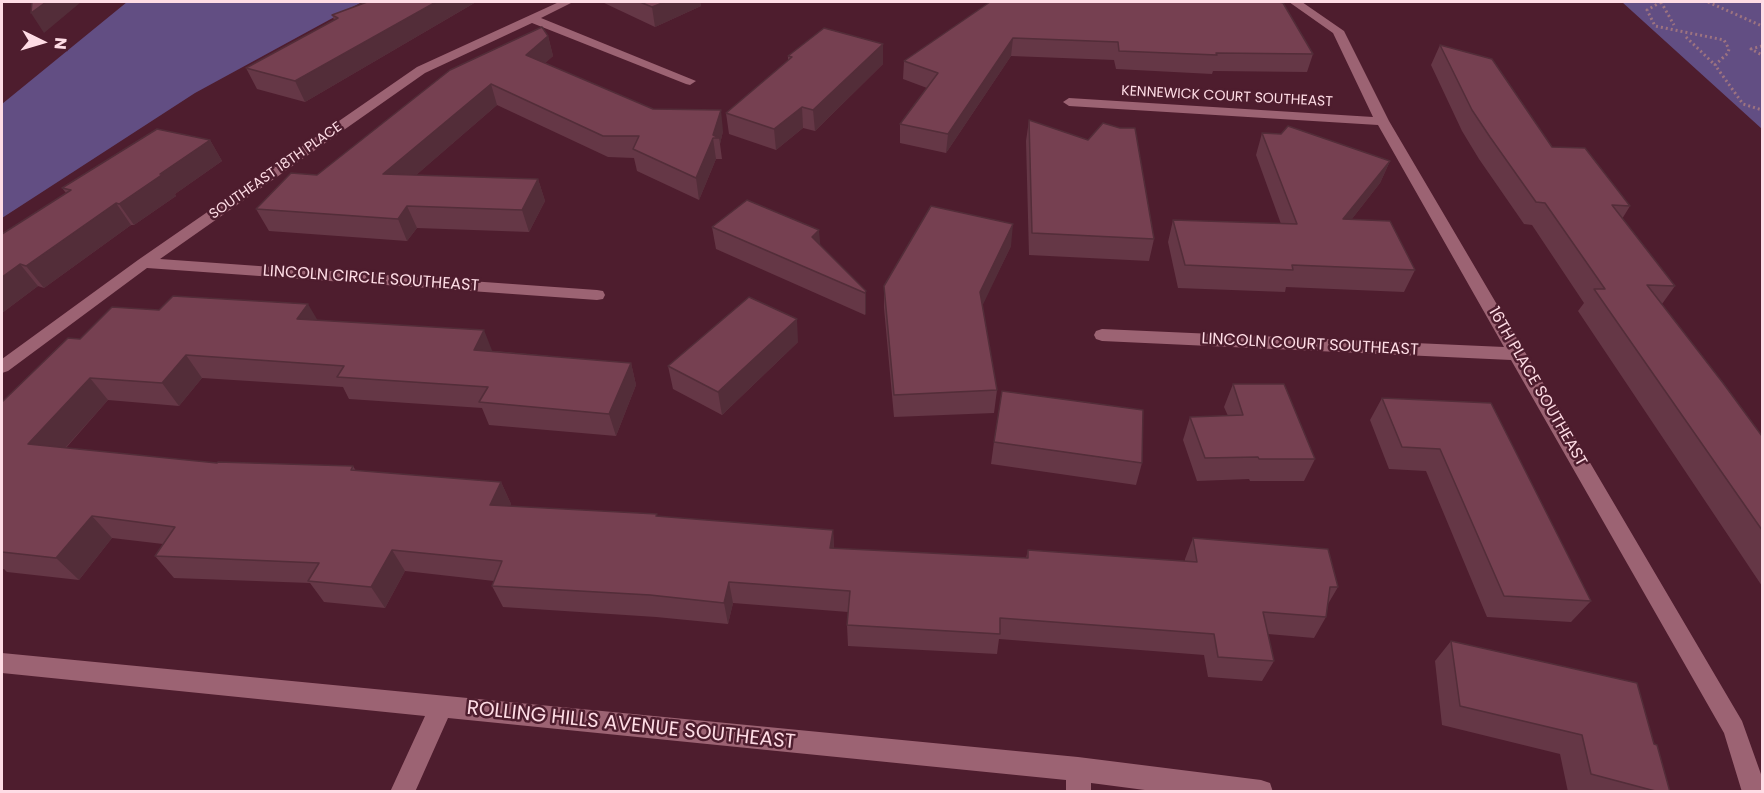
<!DOCTYPE html>
<style>
body{margin:0}
#map{position:relative;width:1764px;height:793px;overflow:hidden;background:#4e1d2e;font-family:Poppins,sans-serif}
canvas{display:block}
.frame{position:absolute;inset:0;border:3px solid #fedce5;pointer-events:none}
.north{position:absolute;left:12px;top:12px;width:60px;height:60px;-webkit-text-stroke:4px #4e1d2e;paint-order:stroke;rotate:95deg;font-size:16px;font-weight:700;line-height:24px;text-align:center;color:#fedce5}
.north::after{content:'';display:block;margin:auto;width:21px;height:27px;background:#fedce5;clip-path:polygon(50% 0,100% 100%,50% 72%,0 100%)}
</style>
<div id="map">
<canvas width="1764" height="793"></canvas>
<div class="frame"></div>
<div class="north">N</div>
</div>
<script>
const c = document.querySelector('canvas').getContext('2d');
c.lineJoin = 'round';
function fillPath(path, color) { c.fillStyle = color; c.fill(path, 'evenodd'); }
const toPath = rows => new Path2D(rows.map(r => 'M' + r).join(''));
function stroke(path, color, width, dash) { c.strokeStyle = color; c.lineWidth = width; c.lineCap = dash ? 'butt' : 'round'; c.setLineDash(dash || []); c.stroke(path); }
function label(font, color, halo, rows, align = 'center') {
  c.font = font + ' Poppins,sans-serif'; c.lineWidth = 5; c.setLineDash([]); c.textBaseline = 'middle'; c.strokeStyle = halo; c.fillStyle = color; for (const [text, x, y, turn = 0] of rows) {
    c.save(); c.translate(x, y); c.rotate((+turn || 0) * Math.PI / 180); c.textAlign = isNaN(turn) ? turn : align; if (halo) c.strokeText(text, 0, 0); c.fillText(text, 0, 0); c.restore();
  }
}
fillPath(toPath([
 [127,2,362,2,195,93,2,218,2,104],
 [1622,2,1762,2,1762,129]
]), '#624e83');
stroke(toPath([
 [1661,2,1647,10,1655,26,1724,40,1729,49,1728,53,1715,65,1743,104,1762,110],
 [1661,2,1674,25],
 [1708,2,1762,26],
 [1686,37,1715,65],
 [1762,46,1751,49,1762,55]
]), '#9d7380', 3, [2, 3]);
fillPath(toPath([
 [559,2,573,2,541,18,696,81,690,85,686,84,532,23,425,73,160,259,597,290,603,291,605,295,603,299,597,300,147,268,8,371,2,373,2,359,138,260,417,67,559,2],
 [1289,2,1302,2,1344,31,1389,121,1742,721,1762,777,1762,792,1742,792,1724,733,1511,360,1102,341,1096,339,1094,335,1096,331,1102,329,1504,347,1378,125,1069,106,1063,102,1069,98,1373,117,1333,33,1289,2],
 [2,653,1078,757,1261,780,1270,783,1273,792,1160,792,1091,783,1091,792,1066,792,1066,780,448,718,415,792,390,792,425,716,2,673,2,653]
]), '#9c6373');
fillPath(toPath([
 [367,2,476,2,305,102,257,89,246,68,334,20,332,15],
 [602,2,700,2,701,6,655,27],
 [990,2,1313,54,1307,72,1213,71,1212,74,1116,69,1114,60,1011,56,946,153,900,143,900,124,927,88,903,79,904,61],
 [548,36,553,56,545,63,653,109,723,131,720,144,722,159,716,159,699,200,637,171,634,158,608,157,497,105,416,175,538,179,545,201,529,232,417,228,407,241,269,231,256,209,317,175],
 [1440,45,1552,147,1630,206,1622,219,1675,286,1662,304,1762,436,1762,586,1578,311,1584,303,1532,225,1524,224,1479,159,1462,131,1431,65],
 [788,56,883,64,815,131,803,128,776,150,729,134,726,113,788,61],
 [1029,120,1154,239,1149,261,1029,255,1026,141],
 [1262,133,1390,161,1380,183,1351,220,1415,270,1404,292,1286,287,1285,292,1178,288,1168,242,1173,220,1281,224,1256,155],
 [210,140,222,161,175,194,176,196,134,225,131,225,44,288,38,286,2,313,2,234,66,193,62,188],
 [712,227,820,246,866,291,866,313,865,315,716,249],
 [1011,246,982,305,997,390,994,413,894,417,884,308,884,286],
 [159,310,317,320,493,351,631,363,636,385,616,436,489,425,482,408,349,399,343,387,202,378,179,406,108,400,66,448,217,463,353,466,356,471,501,482,511,504,510,506,657,516,833,530,834,548,1026,558,1028,550,1185,561,1185,559,1193,538,1338,587,1328,604,1326,617,1314,638,1268,634,1274,661,1262,681,1208,677,1204,655,999,639,997,654,848,646,847,625,848,612,733,603,728,624,656,617,503,607,492,586,494,581,405,571,385,608,324,602,310,583,174,578,155,556,163,544,112,538,79,580,7,572,4,569,2,569,2,402,80,339],
 [798,342,722,415,673,389,668,366],
 [1233,384,1315,459,1304,481,1250,481,1249,479,1197,481,1183,440,1190,417,1228,416,1224,407],
 [1382,398,1491,403,1591,601,1571,622,1487,617,1426,471,1389,469,1370,420],
 [994,442,1142,463,1136,485,991,464],
 [1451,641,1654,744,1670,792,1568,792,1560,754,1442,725,1435,661]
]), '#653746');
fillPath(toPath([
 [46,2,81,2,44,33,31,13],
 [436,2,476,2,305,102,295,81],
 [665,2,700,2,701,6,655,27,652,7],
 [548,36,553,56,531,76,526,55],
 [1013,38,1011,56,946,153,948,134],
 [883,44,883,64,815,131,813,110],
 [491,84,497,105,392,196,383,174],
 [802,107,803,128,776,150,774,129],
 [721,110,723,131,720,144,719,138,713,135],
 [713,138,716,159,699,200,696,178],
 [210,140,222,161,175,194,176,196,134,225,119,204,160,174],
 [1390,161,1380,183,1334,242,1343,219],
 [538,179,545,201,529,232,522,210],
 [116,203,131,225,44,288,26,266],
 [407,206,417,228,407,241,398,219],
 [1013,224,1011,246,978,315,980,292],
 [819,230,821,253,812,237],
 [20,264,38,286,2,313,2,277],
 [866,291,866,313,865,315,865,293],
 [308,304,321,326,297,319],
 [797,319,798,342,722,415,718,392],
 [484,330,493,353,474,350],
 [186,355,202,378,179,406,162,383],
 [631,363,636,385,616,436,609,414],
 [90,378,108,400,49,466,28,444],
 [501,482,511,504,500,526,490,505],
 [92,516,112,538,79,580,56,558],
 [833,530,834,552,830,548],
 [392,550,405,571,385,608,371,587],
 [729,582,733,603,728,624,724,603]
]), '#532d39');
const building = toPath([
 [32,2,46,2,31,13,32,2],
 [367,2,436,2,295,81,246,68,338,18,332,15,367,2],
 [640,2,665,2,652,7,640,2],
 [990,2,1279,2,1283,3,1313,54,1216,53,1217,55,1119,51,1118,42,1013,38,948,134,900,124,938,73,904,61,990,2],
 [542,27,548,36,526,55,653,109,721,110,713,135,719,138,713,138,696,178,633,149,639,136,603,136,491,84,383,174,538,179,522,210,407,206,398,219,256,209,291,173,317,175,450,70,542,27],
 [824,28,883,44,813,110,802,107,774,129,726,113,792,57,788,56,824,28],
 [1440,45,1492,59,1552,147,1585,148,1630,206,1612,205,1675,286,1647,285,1723,383,1762,436,1762,530,1594,289,1605,289,1545,203,1536,202,1490,137,1472,110,1440,45],
 [1029,120,1088,140,1103,123,1120,128,1135,128,1154,239,1032,233,1029,120],
 [1288,126,1390,161,1343,219,1390,221,1415,270,1292,265,1293,270,1185,265,1173,220,1297,224,1262,133,1281,134,1288,126],
 [157,129,210,140,160,174,163,174,119,204,116,203,26,266,20,264,2,277,2,234,71,190,62,188,157,129],
 [747,200,819,230,812,237,866,291,865,293,712,227,747,200],
 [931,206,1013,224,980,292,997,390,894,395,884,286,931,206],
 [173,296,308,304,297,319,484,330,474,350,631,363,609,414,479,402,488,387,337,377,344,366,186,355,162,383,90,378,28,444,217,463,218,462,353,466,351,470,501,482,490,505,657,514,656,516,833,530,830,548,1028,558,1028,550,1197,562,1193,538,1328,549,1338,587,1330,587,1326,617,1263,612,1274,661,1218,657,1214,634,1000,618,1000,634,847,625,850,591,729,582,724,603,650,595,492,586,502,561,392,550,371,587,308,581,319,563,155,556,175,527,92,516,56,558,2,552,2,402,68,338,80,339,112,307,159,310,173,296],
 [749,297,797,319,718,392,668,366,749,297],
 [1233,384,1284,384,1315,459,1259,459,1258,457,1205,458,1190,417,1243,415,1233,384],
 [1002,391,1143,410,1142,463,994,442,1002,391],
 [1382,398,1491,403,1591,601,1504,596,1440,449,1402,447,1382,398],
 [1451,641,1637,683,1654,744,1657,745,1670,792,1659,792,1591,774,1582,735,1460,706,1451,641]
]);
fillPath(building, '#764051');
stroke(building, '#532d39', 1.5);
label('14px', '#fedce5', '#4e1d2e', [
 ["KENNEWICK COURT SOUTHEAST",1227,97,3],
 ["SOUTHEAST 18TH PLACE",276,171,-35]
]);
label('16px', '#fedce5', '#4e1d2e', [
 ["LINCOLN CIRCLE SOUTHEAST",371,279,4],
 ["LINCOLN COURT SOUTHEAST",1310,345,3],
 ["16TH PLACE SOUTHEAST",1537,387,60]
]);
label('20px', '#fedce5', '#4e1d2e', [
 ["ROLLING HILLS AVENUE SOUTHEAST",631,726,6]
]);
</script>
